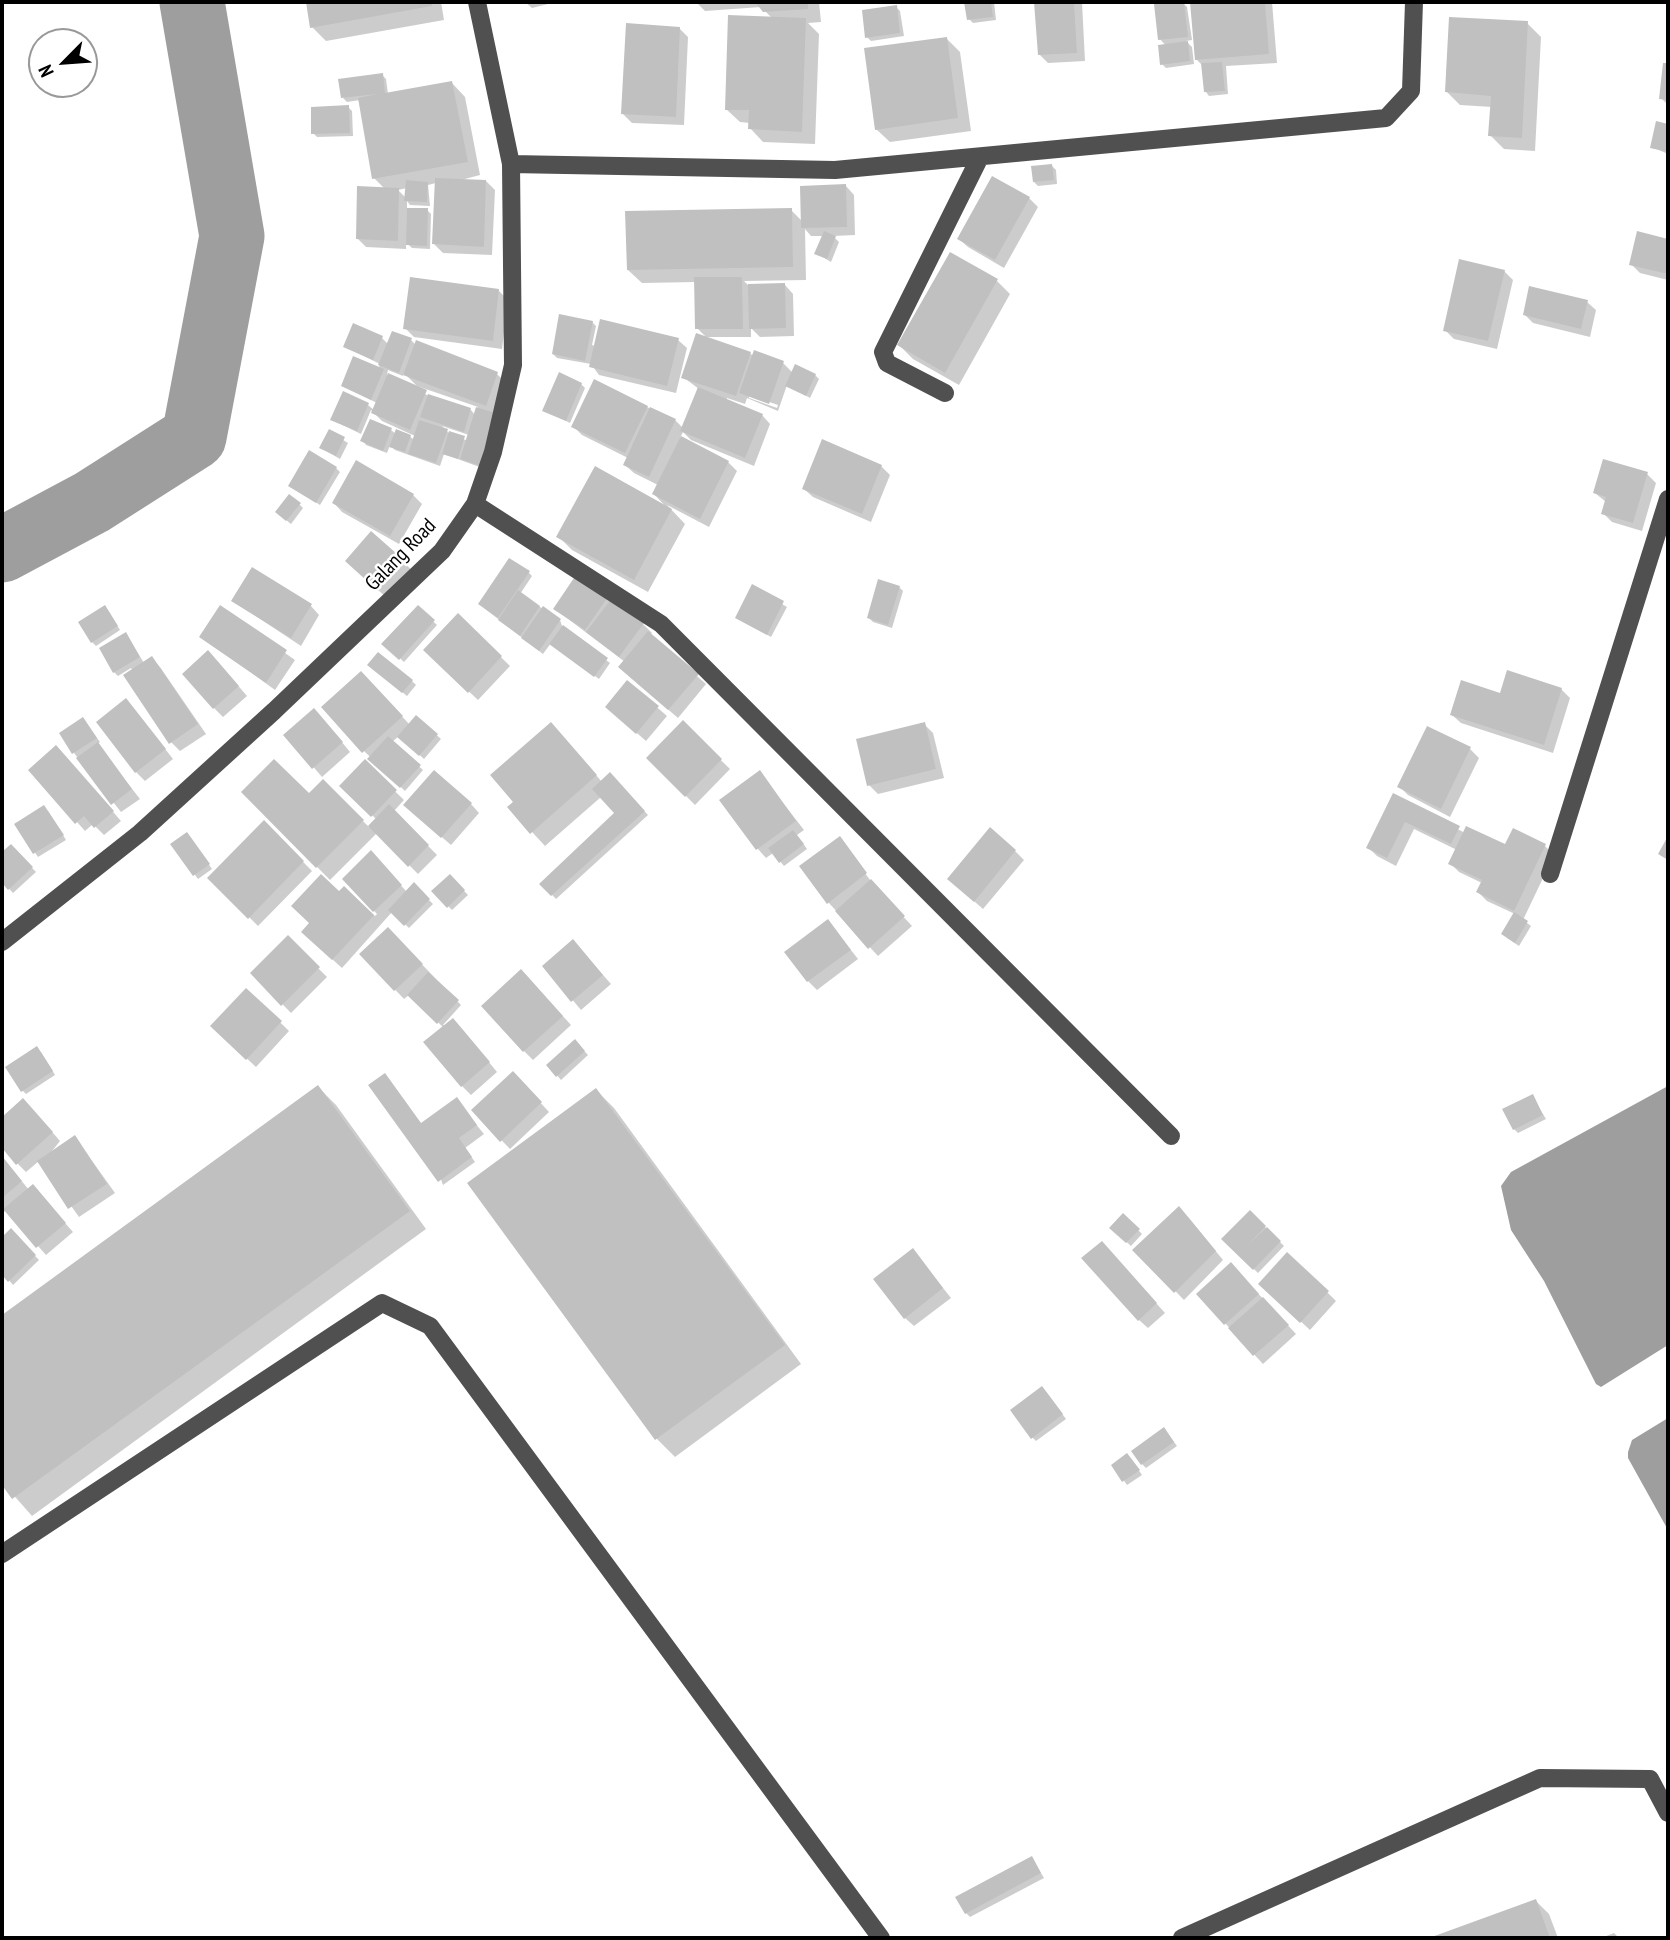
<!DOCTYPE html>
<style>
body{margin:0}
#map{position:relative;width:1670px;height:1940px;overflow:hidden;background:#fff;font-family:"PT Sans Narrow",sans-serif}
canvas{display:block}
.frame{position:absolute;inset:0;border:4px solid #000;pointer-events:none}
.north{position:absolute;left:28px;top:28px;width:70px;height:70px;box-sizing:border-box;background:#fff;border:2px solid #999;border-radius:50%;rotate:245deg;font-size:19px;font-weight:700;line-height:28px;text-align:center;color:#000}
.north::after{content:'';display:block;margin:auto;width:24px;height:32px;background:#000;clip-path:polygon(50% 0,100% 100%,50% 72%,0 100%)}
</style>
<div id="map">
<canvas width="1670" height="1940"></canvas>
<div class="frame"></div>
<div class="north">N</div>
</div>
<script>
const c = document.querySelector('canvas').getContext('2d');
c.lineJoin = 'round';
function fillPath(path, color) { c.fillStyle = color; c.fill(path, 'evenodd'); }
const toPath = rows => new Path2D(rows.map(r => 'M' + r).join(''));
function stroke(path, color, width, dash) { c.strokeStyle = color; c.lineWidth = width; c.lineCap = dash ? 'butt' : 'round'; c.setLineDash(dash || []); c.stroke(path); }
function label(font, color, halo, rows, align = 'center') {
  c.font = font + ' "PT Sans Narrow",sans-serif'; c.lineWidth = 5; c.setLineDash([]); c.textBaseline = 'middle'; c.strokeStyle = halo; c.fillStyle = color; for (const [text, x, y, turn = 0] of rows) {
    c.save(); c.translate(x, y); c.rotate((+turn || 0) * Math.PI / 180); c.textAlign = isNaN(turn) ? turn : align; if (halo) c.strokeText(text, 0, 0); c.fillText(text, 0, 0); c.restore();
  }
}
fillPath(toPath([
 [1668,1086,1668,1345,1601,1387,1596,1384,1544,1281,1511,1230,1501,1186,1511,1172],
 [1668,1418,1668,1530,1628,1458,1628,1452,1632,1440]
]), '#9e9e9e');
fillPath(toPath([
 [308,2,441,2,444,20,326,41,312,27],
 [525,2,556,2,532,8],
 [696,2,819,2,821,22,808,23,819,34,815,144,763,142,750,128,750,123,740,122,726,109,772,18,761,7,705,11],
 [966,2,994,2,996,20,973,23,969,19],
 [1036,2,1082,2,1085,61,1048,63,1039,54],
 [1158,2,1183,3,1187,7,1192,40,1186,41,1192,47,1194,64,1166,68,1162,64,1166,46,1160,39,1162,5],
 [1192,2,1272,2,1277,63,1226,66,1228,94,1209,96,1206,92,1203,66,1195,58],
 [896,7,900,11,904,36,871,41,867,37],
 [1527,23,1541,37,1535,151,1504,149,1490,135,1492,107,1460,105,1447,92],
 [679,28,688,37,684,125,632,123,623,114],
 [947,39,960,52,971,131,890,142,876,129],
 [1665,65,1668,65,1668,105,1661,98],
 [382,75,386,79,388,94,452,83,465,97,480,175,461,180,486,181,495,190,492,255,443,253,434,244,436,183,428,185,430,206,410,205,407,201,407,209,427,210,431,214,430,249,412,248,406,242,406,249,366,247,358,239,385,189,374,178,360,100,347,102,343,98],
 [407,188,406,198,398,190],
 [348,107,352,111,353,136,317,137,313,133],
 [1657,123,1668,125,1668,154,1652,147],
 [1052,166,1056,170,1057,184,1038,186,1034,182],
 [993,178,1029,198,1038,207,1004,268,968,247,959,239],
 [846,186,854,195,855,235,833,236,839,242,831,262,816,253,824,236,811,236,805,229,806,280,744,281,749,286,785,285,793,294,794,336,760,337,751,328,751,337,706,337,697,328,696,282,642,283,628,270,791,210,802,221],
 [1638,233,1668,241,1668,280,1640,273,1631,264],
 [1504,271,1513,280,1497,349,1454,339,1445,330],
 [997,281,1010,294,959,385,913,359,899,345],
 [499,291,508,300,502,349,414,337,405,328],
 [1587,302,1596,310,1590,337,1533,323,1525,315],
 [592,322,596,326,592,345,595,346,678,340,687,348,676,393,599,375,591,364,557,358,553,354],
 [354,325,382,338,388,344,411,340,416,345,497,374,506,383,485,469,444,454,440,466,395,450,390,445,387,453,366,445,363,441,391,430,396,434,406,433,414,440,415,436,382,421,371,410,361,434,332,420,368,405,374,410,377,403,343,386,379,368,380,364,345,347],
 [388,370,403,376,404,373,417,386,478,407,475,415,471,410,431,397,387,375],
 [442,426,469,435,468,441,449,433],
 [750,354,783,363,793,373,815,375,819,379,810,398,787,385,778,411,747,398,745,404,727,398,726,401,762,415,770,424,754,466,691,440,683,432,680,438,728,462,737,471,709,527,667,505,685,524,648,592,572,550,559,537,666,507,654,494,658,485,634,473,625,465,628,458,582,435,573,426,647,407,675,420,683,428,699,389,683,377],
 [749,395,778,405,777,408,749,398],
 [581,384,585,388,570,423,544,410],
 [329,431,348,443,340,459,321,448],
 [881,466,890,475,871,522,813,497,804,489],
 [336,468,340,472,320,505,290,486],
 [1647,474,1656,483,1642,531,1612,522,1603,513,1606,502,1595,493],
 [413,495,422,504,399,544,342,512,334,503],
 [299,504,303,508,291,524,281,516],
 [371,533,413,571,388,599,356,570],
 [528,572,532,576,520,594,560,620,562,626,610,663,599,679,551,643,543,654,484,608],
 [753,587,787,607,771,637,737,618],
 [899,587,903,591,892,628,873,622,869,618],
 [606,599,643,624,652,633,650,635,706,684,678,718,629,676,625,662,555,609],
 [233,601,311,606,319,615,301,646],
 [220,607,295,660,275,690,201,636],
 [418,607,437,625,404,662,384,643],
 [109,612,120,630,96,646,92,642],
 [458,615,510,666,478,700,425,650],
 [126,634,144,663,151,658,160,667,206,734,180,751,171,742,131,668,118,676,114,672],
 [217,661,247,696,223,717,214,708],
 [373,669,412,681,416,685,407,696],
 [370,682,410,725,417,717,441,739,424,759,399,736,392,742,423,770,405,791,364,751],
 [628,682,667,716,646,741,616,715],
 [1561,689,1570,698,1553,753,1461,723,1452,715,1501,695],
 [134,709,173,759,145,781,136,772],
 [83,719,100,742,97,744,140,799,121,812,74,753],
 [323,719,350,752,322,777,286,735],
 [683,723,730,769,695,805,648,758],
 [924,724,933,733,944,778,878,794,869,785],
 [1428,728,1470,749,1479,758,1450,817,1408,795,1400,787],
 [564,738,602,782,610,775,648,815,556,899,542,884,617,814,601,797,545,846,509,807],
 [65,756,121,821,104,835,93,824,85,831,31,770],
 [365,762,404,800,394,811,437,855,418,874,377,833,330,880,243,792,309,796,323,782,369,827,376,819,342,786],
 [760,773,804,830,797,835,807,849,784,866,773,853,766,858,758,849,722,801],
 [1394,795,1465,833,1505,847,1545,846,1554,855,1523,920,1531,926,1519,946,1507,938,1515,914,1487,901,1478,892,1482,883,1459,872,1450,863,1457,850,1414,829,1396,866,1377,856,1368,847],
 [471,804,479,813,451,845,414,813],
 [48,811,66,840,38,857,16,825],
 [264,822,312,871,258,926,209,877],
 [191,838,212,869,198,879,173,844],
 [839,838,873,884,912,926,878,956,828,902],
 [11,846,36,872,13,893,2,881,2,855],
 [1015,851,1024,860,983,909,959,888],
 [379,862,407,892,414,885,433,904,409,928,392,912,342,968,312,941,344,888,375,916,377,914,344,879],
 [450,876,468,895,452,910,433,891],
 [828,921,858,959,817,990,808,981],
 [388,929,461,1005,443,1025,462,1029,497,1072,471,1095,462,1086,444,1028,409,995,404,999,361,954],
 [288,938,327,977,291,1013,252,973],
 [573,941,611,984,581,1010,544,966],
 [530,980,571,1025,533,1060,524,1051],
 [247,990,289,1031,256,1067,212,1026],
 [575,1041,588,1055,561,1080,548,1065],
 [41,1052,55,1075,26,1094,22,1090],
 [513,1073,549,1112,510,1149,473,1111],
 [318,1087,336,1105,426,1229,32,1516,2,1482,2,1317],
 [596,1090,614,1108,801,1364,675,1457,657,1439,470,1183],
 [1532,1096,1546,1119,1518,1133,1514,1129],
 [456,1100,484,1134,465,1148,475,1162,443,1185,422,1125],
 [32,1109,60,1141,48,1156,75,1137,115,1193,79,1217,39,1161,26,1172,17,1163,2,1146,2,1118],
 [2,1157,29,1190,41,1196,73,1232,46,1255,6,1210,2,1214],
 [1250,1212,1284,1246,1258,1273,1223,1239],
 [1123,1215,1142,1234,1131,1246,1111,1228],
 [1188,1217,1223,1260,1184,1300,1135,1250],
 [11,1231,39,1260,13,1285,2,1272,2,1240],
 [913,1250,951,1298,914,1326,905,1318],
 [1110,1252,1165,1313,1148,1328,1139,1320],
 [1239,1273,1296,1334,1263,1364,1198,1294],
 [1269,1292,1327,1292,1336,1301,1310,1330],
 [1046,1392,1066,1419,1036,1441,1032,1437],
 [1168,1434,1177,1446,1146,1468,1142,1464],
 [1131,1459,1142,1475,1127,1485,1113,1465],
 [1032,1858,1044,1878,970,1917,966,1913],
 [1536,1901,1549,1914,1558,1938,1433,1938],
 [1614,1933,1619,1938,1601,1938]
]), '#0003');
stroke(toPath([
 [2,550,92,502,194,437,232,236,192,2]
]), '#9e9e9e', 65);
fillPath(toPath([
 [306,2,431,2,432,6,310,28],
 [755,2,808,2,808,9,763,12],
 [964,2,991,2,993,17,967,20],
 [1034,2,1074,2,1077,53,1038,55],
 [1184,2,1188,37,1158,40,1154,4],
 [1190,2,1265,2,1269,54,1195,60],
 [897,5,900,33,865,38,862,10],
 [728,15,806,18,802,132,748,129,749,110,725,110],
 [1449,17,1528,21,1522,138,1488,136,1491,96,1445,92],
 [626,23,680,27,676,117,621,114],
 [947,37,958,118,875,130,864,48],
 [1188,41,1190,61,1160,65,1158,45],
 [1222,62,1225,91,1204,92,1201,63],
 [1663,63,1668,63,1668,100,1659,99],
 [383,73,385,93,452,81,468,162,372,179,358,98,377,94,341,98,338,79],
 [349,105,350,133,311,134,311,107],
 [1656,121,1668,124,1668,152,1650,148],
 [1052,164,1054,180,1033,182,1031,166],
 [992,176,1030,197,995,260,957,239],
 [435,178,486,180,484,247,432,244],
 [406,180,428,182,427,202,404,201],
 [846,184,847,227,801,228,800,186],
 [357,186,399,188,398,241,356,239],
 [407,208,428,208,427,246,406,245],
 [792,208,793,267,627,270,625,211],
 [824,231,836,236,827,259,814,254],
 [1637,231,1668,239,1668,274,1629,265],
 [950,252,998,279,945,373,897,345],
 [1459,259,1505,270,1488,341,1443,331],
 [410,277,499,289,493,341,403,329],
 [694,277,742,277,743,329,695,329],
 [785,283,786,328,749,329,748,284],
 [1529,286,1588,300,1581,329,1523,315],
 [559,314,593,321,585,361,552,354],
 [600,319,679,338,667,386,589,367],
 [353,323,383,336,373,360,343,347],
 [392,331,412,338,399,373,378,365],
 [696,333,751,352,736,396,681,378],
 [416,340,498,372,486,406,403,375],
 [754,350,784,361,769,404,739,393],
 [353,356,384,369,371,400,341,386],
 [795,364,816,374,806,396,785,386],
 [559,372,582,383,566,421,542,411],
 [388,373,427,390,410,430,371,413],
 [594,379,648,406,625,453,571,427],
 [698,387,763,414,745,458,680,431],
 [343,391,369,403,357,431,330,420],
 [428,394,471,408,464,432,420,417],
 [476,407,498,414,481,466,460,459],
 [650,407,676,419,649,477,623,465],
 [370,419,392,428,383,451,360,441],
 [419,420,448,429,436,463,408,454],
 [329,429,345,437,336,456,319,448],
 [396,429,411,435,405,452,389,447],
 [449,431,465,436,458,459,442,454],
 [681,436,729,461,700,519,652,494],
 [822,439,882,465,862,514,802,489],
 [309,450,337,467,316,503,288,486],
 [1603,459,1648,472,1633,523,1601,514,1606,497,1593,493],
 [356,460,414,494,390,536,332,503],
 [595,466,672,509,634,580,556,537],
 [289,494,301,503,286,521,275,512],
 [371,531,405,561,378,591,345,561],
 [509,558,530,571,498,618,478,604],
 [252,567,312,604,291,638,231,601],
 [576,575,608,597,585,630,553,609],
 [878,579,900,586,888,625,867,618],
 [752,584,784,601,767,635,735,618],
 [518,590,540,606,520,636,498,620],
 [612,598,644,623,619,657,586,632],
 [105,605,118,626,91,643,78,622],
 [220,605,287,650,266,683,199,637],
 [418,605,435,620,399,660,381,644],
 [543,606,561,619,539,651,521,638],
 [458,613,502,656,468,693,423,650],
 [563,625,608,658,594,677,549,644],
 [648,631,699,674,668,710,618,667],
 [126,632,140,657,113,673,99,648],
 [208,650,239,686,213,709,182,674],
 [378,652,413,680,402,693,367,665],
 [152,656,198,724,169,744,123,675],
 [1507,670,1562,688,1544,745,1450,715,1461,680,1500,693],
 [361,671,403,716,362,753,321,707],
 [627,680,659,706,636,734,605,707],
 [126,698,166,749,135,773,96,722],
 [314,708,343,742,312,769,283,735],
 [416,715,438,734,419,756,397,737],
 [83,717,97,738,72,754,59,733],
 [683,720,722,759,685,797,646,758],
 [551,722,597,775,530,834,507,807,513,802,490,775],
 [925,722,936,769,867,786,856,739],
 [1427,726,1471,747,1441,809,1397,787],
 [388,736,421,765,400,788,367,759],
 [98,742,132,789,111,805,76,758],
 [56,745,114,811,94,828,84,816,75,824,28,770],
 [274,759,309,793,323,779,364,820,316,868,241,792],
 [365,759,397,790,371,817,339,786],
 [434,770,472,803,441,838,403,805],
 [760,770,796,821,756,850,719,800],
 [610,772,645,811,551,896,539,884,614,813,592,789],
 [1393,793,1460,826,1451,844,1405,822,1387,858,1366,848],
 [389,804,429,845,408,867,368,826],
 [44,805,64,835,33,854,14,824],
 [264,820,304,861,248,919,207,878],
 [1466,826,1505,844,1513,828,1546,844,1514,911,1476,892,1482,880,1448,864],
 [990,827,1016,850,974,902,947,879],
 [793,830,804,844,779,863,768,848],
 [187,832,210,864,193,876,170,844],
 [840,836,867,873,827,904,799,866],
 [1668,836,1668,860,1658,854],
 [11,844,33,867,8,890,2,883,2,852],
 [371,850,402,885,373,912,342,879],
 [321,874,339,891,344,886,374,915,332,960,301,932,309,923,291,906],
 [450,874,465,890,447,908,431,891],
 [871,879,905,916,868,949,835,911],
 [414,882,430,899,404,926,388,910],
 [1514,912,1528,921,1515,943,1501,934],
 [828,919,851,950,807,982,784,952],
 [388,927,423,964,394,991,359,954],
 [288,935,320,967,281,1006,250,973],
 [573,939,603,975,571,1002,542,966],
 [521,969,563,1016,523,1052,481,1006],
 [428,972,459,1000,437,1024,407,995],
 [246,988,282,1021,246,1060,210,1026],
 [453,1018,490,1062,461,1087,423,1042],
 [575,1039,585,1051,556,1077,546,1065],
 [37,1046,53,1071,21,1092,5,1067],
 [513,1071,542,1102,500,1142,471,1110],
 [385,1073,421,1123,457,1097,477,1125,459,1138,472,1157,438,1182,368,1085],
 [318,1085,410,1211,12,1499,2,1485,2,1315],
 [596,1088,785,1345,655,1440,467,1183],
 [1533,1094,1543,1115,1513,1130,1502,1109],
 [23,1098,53,1132,16,1165,2,1148,2,1117],
 [75,1135,107,1184,68,1209,37,1161],
 [2,1156,22,1181,2,1198],
 [33,1184,66,1223,36,1248,3,1209],
 [1179,1206,1216,1251,1174,1293,1132,1250],
 [1250,1210,1266,1226,1248,1245,1267,1227,1281,1241,1253,1270,1221,1239],
 [1123,1213,1140,1229,1126,1243,1109,1228],
 [11,1228,36,1255,8,1282,2,1275,2,1237],
 [1102,1241,1157,1303,1138,1321,1081,1258],
 [913,1248,943,1288,904,1319,873,1279],
 [1287,1252,1329,1291,1300,1323,1258,1284],
 [1231,1262,1259,1294,1224,1325,1196,1294],
 [1263,1297,1289,1325,1253,1356,1228,1328],
 [1042,1386,1063,1414,1031,1439,1010,1410],
 [1164,1427,1174,1442,1141,1465,1131,1451],
 [1127,1453,1140,1470,1122,1482,1111,1465],
 [1032,1856,1041,1873,965,1914,955,1897],
 [1536,1899,1550,1938,1429,1938]
]), '#c0c0c0');
stroke(toPath([
 [511,164,835,170,1386,118,1411,91,1414,2],
 [945,393,887,363,883,352,980,157],
 [475,504,661,624,1171,1136],
 [1550,874,1668,499],
 [2,942,140,833,274,711,442,551,475,504,493,452,513,365,511,164,477,2],
 [2,1554,382,1303,430,1326,881,1938],
 [1182,1938,1540,1778,1650,1779,1668,1813]
]), '#505050', 18);
label('21px', '#000', '#fff', [
 ["Galang Road",401,555,-46]
]);
</script>
